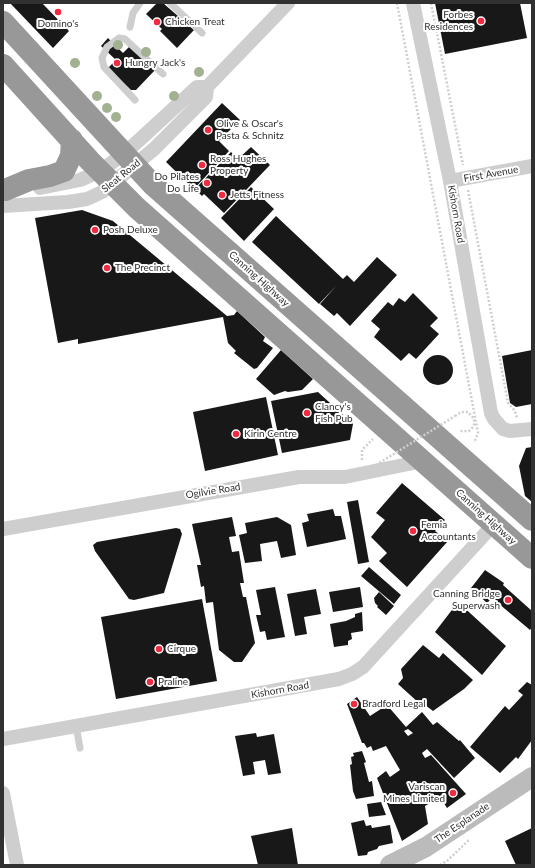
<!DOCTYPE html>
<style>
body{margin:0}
#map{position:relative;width:535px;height:868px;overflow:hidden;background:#fff;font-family:Lato,sans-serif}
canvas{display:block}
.frame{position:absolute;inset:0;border:4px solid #313131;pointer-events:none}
</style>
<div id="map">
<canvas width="535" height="868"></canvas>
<div class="frame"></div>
</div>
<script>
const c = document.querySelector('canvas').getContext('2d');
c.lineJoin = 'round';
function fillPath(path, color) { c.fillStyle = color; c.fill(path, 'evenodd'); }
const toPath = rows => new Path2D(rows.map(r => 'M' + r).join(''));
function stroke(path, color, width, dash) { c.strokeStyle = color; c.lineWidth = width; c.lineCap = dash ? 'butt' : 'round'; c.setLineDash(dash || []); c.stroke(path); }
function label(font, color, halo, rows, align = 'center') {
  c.font = font + ' Lato,sans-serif'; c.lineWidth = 4; c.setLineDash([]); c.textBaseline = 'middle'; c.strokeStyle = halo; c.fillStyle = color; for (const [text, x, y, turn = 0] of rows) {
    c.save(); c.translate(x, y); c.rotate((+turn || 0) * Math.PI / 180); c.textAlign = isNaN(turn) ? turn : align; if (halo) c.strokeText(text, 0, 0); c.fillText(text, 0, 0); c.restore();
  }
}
fillPath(toPath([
 [10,3,42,3,69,31,53,48],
 [157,3,163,3,194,30,177,48,160,31,162,29,146,14],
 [435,3,520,3,527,38,445,54],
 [108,38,123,53,131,45,156,69,136,90,131,90,108,68,116,60,101,46],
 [222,103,240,120,219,141,229,151,194,189,166,162],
 [251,147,270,165,224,213,204,194,202,196,195,189,231,152,238,159],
 [251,187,274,209,244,241,221,218],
 [82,210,113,221,227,316,234,315,237,311,265,337,263,341,273,348,257,368,254,369,234,353,236,351,228,343,223,317,78,344,78,339,58,343,35,218],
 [276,216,343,279,347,275,354,282,377,257,397,275,350,326,337,313,334,316,320,304,337,285,319,304,252,242],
 [413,293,438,318,430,326,439,334,416,359,409,353,401,361,374,337,380,329,371,321,388,302,393,306,399,298,405,302],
 [281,350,313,379,302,390,288,392,285,391,274,395,256,379],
 [532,350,532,404,516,407,510,403,502,356],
 '423 370a15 15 0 1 1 30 0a15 15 0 1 1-30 0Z',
 [318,392,353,424,350,440,282,453,271,401],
 [266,397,278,455,205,471,193,412],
 [532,447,532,502,525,496,519,466,526,448],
 [402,483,445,520,435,531,448,541,407,587,379,561,387,553,371,537,385,520,376,513],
 [358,500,369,562,358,564,347,502],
 [333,509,335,516,341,516,346,539,307,547,302,523,309,521,307,514],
 [232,517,236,536,229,537,232,552,239,551,244,583,240,583,243,597,246,597,255,643,242,662,234,662,219,650,213,602,206,603,204,586,201,587,197,565,201,565,192,524],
 [277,517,291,525,296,555,281,558,277,541,260,544,262,561,245,563,239,535,247,533,245,523],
 [176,528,180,529,182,534,164,593,134,600,129,599,95,551,93,545,97,542],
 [369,567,401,595,394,604,361,576],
 [485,570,504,583,503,585,532,611,532,627,530,630,492,598,487,603,471,588],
 [275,587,285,637,267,640,265,631,260,632,256,615,261,615,256,590],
 [360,587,363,607,333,612,329,592],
 [316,589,321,614,304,617,307,634,295,636,287,594],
 [379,592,394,606,386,615,377,607,378,606,375,603,374,598],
 [202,599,217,681,116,699,101,617],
 [458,602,506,646,482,675,435,632],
 [362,612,363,631,351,633,352,639,348,641,348,645,334,647,330,624,346,621,355,617,355,614],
 [423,645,439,658,443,653,473,680,464,689,433,711,421,702,420,704,398,684,403,678,401,669],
 [527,682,532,685,532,740,518,759,516,757,500,773,470,747,505,706,509,710,523,695,518,691],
 [357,697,370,716,387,705,406,727,422,712,433,725,437,722,459,741,460,740,475,758,454,778,427,749,422,753,425,758,431,755,466,794,447,808,440,797,425,806,428,824,402,841,377,778,386,771,390,777,400,770,386,746,373,751,371,746,367,748,364,743,362,743,347,704],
 [408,729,413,733,408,736,404,731],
 [256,733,257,737,274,734,281,773,268,775,265,760,253,762,255,774,243,776,235,736],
 [362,751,366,762,364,763,369,782,372,781,374,796,356,799,353,791,350,765,352,764,351,757,354,756,353,753],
 [381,802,386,815,369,817,367,804],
 [364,820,366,826,371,825,372,828,390,825,393,843,379,846,377,849,368,852,367,855,358,856,351,823],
 [292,828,298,865,258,865,251,836],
 [532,828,532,865,516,865,505,841]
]), '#181818');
stroke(toPath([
 [397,3,478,433,474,443],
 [431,3,463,165],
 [468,190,508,403,515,411,517,418],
 [455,416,461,412,468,412,474,419,474,426,469,431,459,431],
 [362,460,362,450,373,439],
 [440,865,448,860,470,839]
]), '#cecece', 2.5, [2, 2]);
stroke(toPath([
 [170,3,202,33],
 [130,27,133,13,140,3],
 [135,100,104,67,102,58,107,47,119,38,125,39,163,74],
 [76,726,80,748]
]), '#cecece', 7);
stroke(toPath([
 [413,3,450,181,491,413,494,419,503,429,510,431,532,429],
 [450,181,532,166],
 [40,188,80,180,100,171,124,154,197,87,207,87],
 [3,206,68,202,87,199,102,192,154,149,206,97,207,87,288,3],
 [3,529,299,477,345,477,423,461],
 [3,739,339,679,352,674,363,667,494,524],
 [3,793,17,865]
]), '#cecece', 14);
stroke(toPath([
 [390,865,426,847,532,777]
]), '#bbb', 20);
stroke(toPath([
 [3,22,153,185,532,520],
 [3,65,90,161,137,208,532,558],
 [5,190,29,180,50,176,64,171,71,156,72,140]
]), '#989898', 22);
stroke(toPath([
 [376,465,455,416]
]), '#cecece', 2.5, [2, 2]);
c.fillStyle = '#a3b193';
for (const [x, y] of [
 [118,45],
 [146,52],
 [75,63],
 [199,72],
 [97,96],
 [174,96],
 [107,108],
 [116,117]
]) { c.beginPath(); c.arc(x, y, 5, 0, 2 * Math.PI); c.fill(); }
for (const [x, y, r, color] of [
 [58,12,4,"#f12a42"],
 [481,21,4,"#f12a42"],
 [157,22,4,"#f12a42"],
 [117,63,4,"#f12a42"],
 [208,130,4,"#f12a42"],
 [202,165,4,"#f12a42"],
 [207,183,4,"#f12a42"],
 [222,195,4,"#f12a42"],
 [95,230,4,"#f12a42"],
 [107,268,4,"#f12a42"],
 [307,413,4,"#f12a42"],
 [236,434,4,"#f12a42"],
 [413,531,4,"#f12a42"],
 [508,600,4,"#f12a42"],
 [159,649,4,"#f12a42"],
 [150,682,4,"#f12a42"],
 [354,704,4,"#f12a42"],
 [453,793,4,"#f12a42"]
]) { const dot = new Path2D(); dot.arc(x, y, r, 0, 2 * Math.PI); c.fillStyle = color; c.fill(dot); stroke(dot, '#fff', 1.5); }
label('10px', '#313131', '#fff', [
 ["Forbes",473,15,"right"],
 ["Residences",473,27,"right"],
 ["Chicken Treat",165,22],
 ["Domino's",58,24,"center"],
 ["Hungry Jack's",125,63],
 ["Olive & Oscar's",216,124],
 ["Pasta & Schnitz",216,136],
 ["Ross Hughes",210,159],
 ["Property",210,171],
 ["Do Pilates",199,177,"right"],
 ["Do Life",199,189,"right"],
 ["Jetts Fitness",230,195],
 ["Posh Deluxe",103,230],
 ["The Precinct",115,268],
 ["Clancy's",315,407],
 ["Fish Pub",315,419],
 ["Kirin Centre",244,434],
 ["Femia",421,525],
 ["Accountants",421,537],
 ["Canning Bridge",500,594,"right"],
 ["Superwash",500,606,"right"],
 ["Cirque",167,649],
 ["Praline",158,682],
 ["Bradford Legal",362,704],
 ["Variscan",445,787,"right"],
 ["Mines Limited",445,799,"right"]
], 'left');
label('10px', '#313131', '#fff', [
 ["First Avenue",491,174,-10],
 ["Sleat Road",121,176,-39],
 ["Kishorn Road",456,214,80],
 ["Canning Highway",259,279,42],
 ["Ogilvie Road",213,491,-9],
 ["Canning Highway",486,517,42],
 ["Kishorn Road",280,690,-10],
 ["The Esplanade",462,823,-34]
]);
</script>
